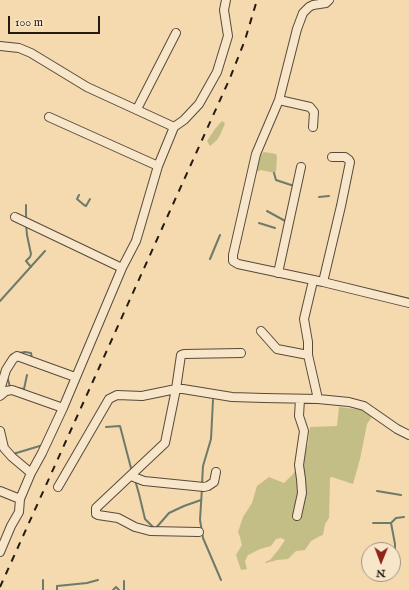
<!DOCTYPE html>
<style>
body{margin:0}
#map{position:relative;width:409px;height:590px;overflow:hidden;background:#f5d9af;font-family:"IM FELL English",serif}
canvas{display:block}
.north{position:absolute;left:361px;top:542px;width:40px;height:40px;box-sizing:border-box;background:#f8e6cb;border:1px solid #a39581;border-radius:50%;rotate:181deg;font-size:11px;font-weight:700;line-height:16px;text-align:center;color:#241b13}
.north::after{content:'';display:block;margin:auto;width:14px;height:18px;background:#8f2418;clip-path:polygon(50% 0,100% 100%,50% 72%,0 100%)}
.scale{position:absolute;left:8px;top:16px;width:92px;height:18px;box-sizing:border-box;border:2px solid #241b13;border-top:0;padding-left:5px;font-size:12px;line-height:14px;white-space:nowrap;color:#241b13;-webkit-text-stroke:3px #f8e6cb;paint-order:stroke}
</style>
<div id="map">
<canvas width="409" height="590"></canvas>
<div class="north">N</div>
<div class="scale">100 m</div>
</div>
<script>
const c = document.querySelector('canvas').getContext('2d');
c.lineJoin = 'round';
function fillPath(path, color) { c.fillStyle = color; c.fill(path, 'evenodd'); }
const toPath = rows => new Path2D(rows.map(r => 'M' + r).join(''));
function stroke(path, color, width, dash) { c.strokeStyle = color; c.lineWidth = width; c.lineCap = dash ? 'butt' : 'round'; c.setLineDash(dash || []); c.stroke(path); }
fillPath(toPath([
 [222,121,225,123,221,133,217,140,210,146,207,141,215,129],
 [264,152,276,154,277,157,276,171,275,173,261,170,256,172,255,171,260,156],
 [339,407,364,410,373,415,367,424,360,459,353,484,332,477,330,478,329,518,325,524,323,535,320,536,311,541,305,550,296,551,288,559,277,560,266,563,265,562,270,560,279,549,285,540,281,538,276,539,271,546,260,549,248,555,245,561,247,569,241,570,236,555,242,545,240,537,238,532,243,517,252,503,257,486,269,477,284,483,293,474,300,463,308,444,310,427,337,426]
]), '#c2be86');
stroke(toPath([
 [274,173,276,180,294,186],
 [79,195,77,199,84,205,86,206,90,199],
 [319,197,329,196],
 [26,205,26,220],
 [267,211,287,222],
 [259,223,275,228],
 [26,224,27,235,31,254,30,257,26,261,31,267],
 [210,259,220,235],
 [0,301,45,251],
 [10,358,11,355,13,354,25,352,31,353,32,359],
 [7,376,10,387],
 [16,388,24,389,27,375],
 [106,427,120,426,132,472],
 [13,454,43,445],
 [135,480,139,494,145,519,155,529,169,513,184,506,201,500],
 [202,484,203,466,211,439,213,400],
 [202,488,200,520,203,538,221,580],
 [377,491,401,495],
 [373,523,391,523],
 [395,552,395,544,391,523,396,518,404,517],
 [43,580,43,590],
 [57,590,57,586,87,583,98,580],
 [113,590,116,587,119,590],
 [124,590,124,581]
]), '#6d7b6b', 2);
const minor = toPath([
 [0,46,19,48,31,53,87,87,174,127],
 [279,100,297,29,303,13,309,7,313,5,326,3,329,0],
 [137,109,176,33],
 [49,117,158,166],
 [313,127,314,112,310,107,279,100,256,154,233,255,233,261,238,264,323,282,409,303],
 [15,217,122,268],
 [278,273,301,167],
 [313,281,304,319,308,342,308,355,318,399],
 [323,282,341,206,350,162,349,160,345,157,332,157],
 [261,331,277,349,308,355],
 [0,390,6,370,13,359,17,356,75,377],
 [0,396,6,391,12,390,63,408],
 [0,431,4,448,12,457,31,473],
 [131,476,144,481,204,487,208,486,214,482,216,472],
 [58,487,109,399,117,395,142,396,176,389,183,389,232,397,264,398,318,399,349,402,364,406,397,429,409,435],
 [0,491,20,499],
 [297,516,302,493,301,479,299,465,304,431,299,416,300,399],
 [199,532,150,531,135,527,118,518,98,515,96,514,96,508,165,443,176,389,181,355,184,354,241,353],
 [0,552,11,526,19,512,20,499,31,473,42,453,63,408,122,268,136,241,158,166,174,127,184,120,199,104,217,72,228,36,224,10,226,0]
]);
stroke(minor, '#584a3a', 10);
stroke(minor, '#f8e6cb', 8);
stroke(toPath([
 [0,587,230,78,245,40,257,0]
]), '#241b13', 2, [7, 7]);
</script>
